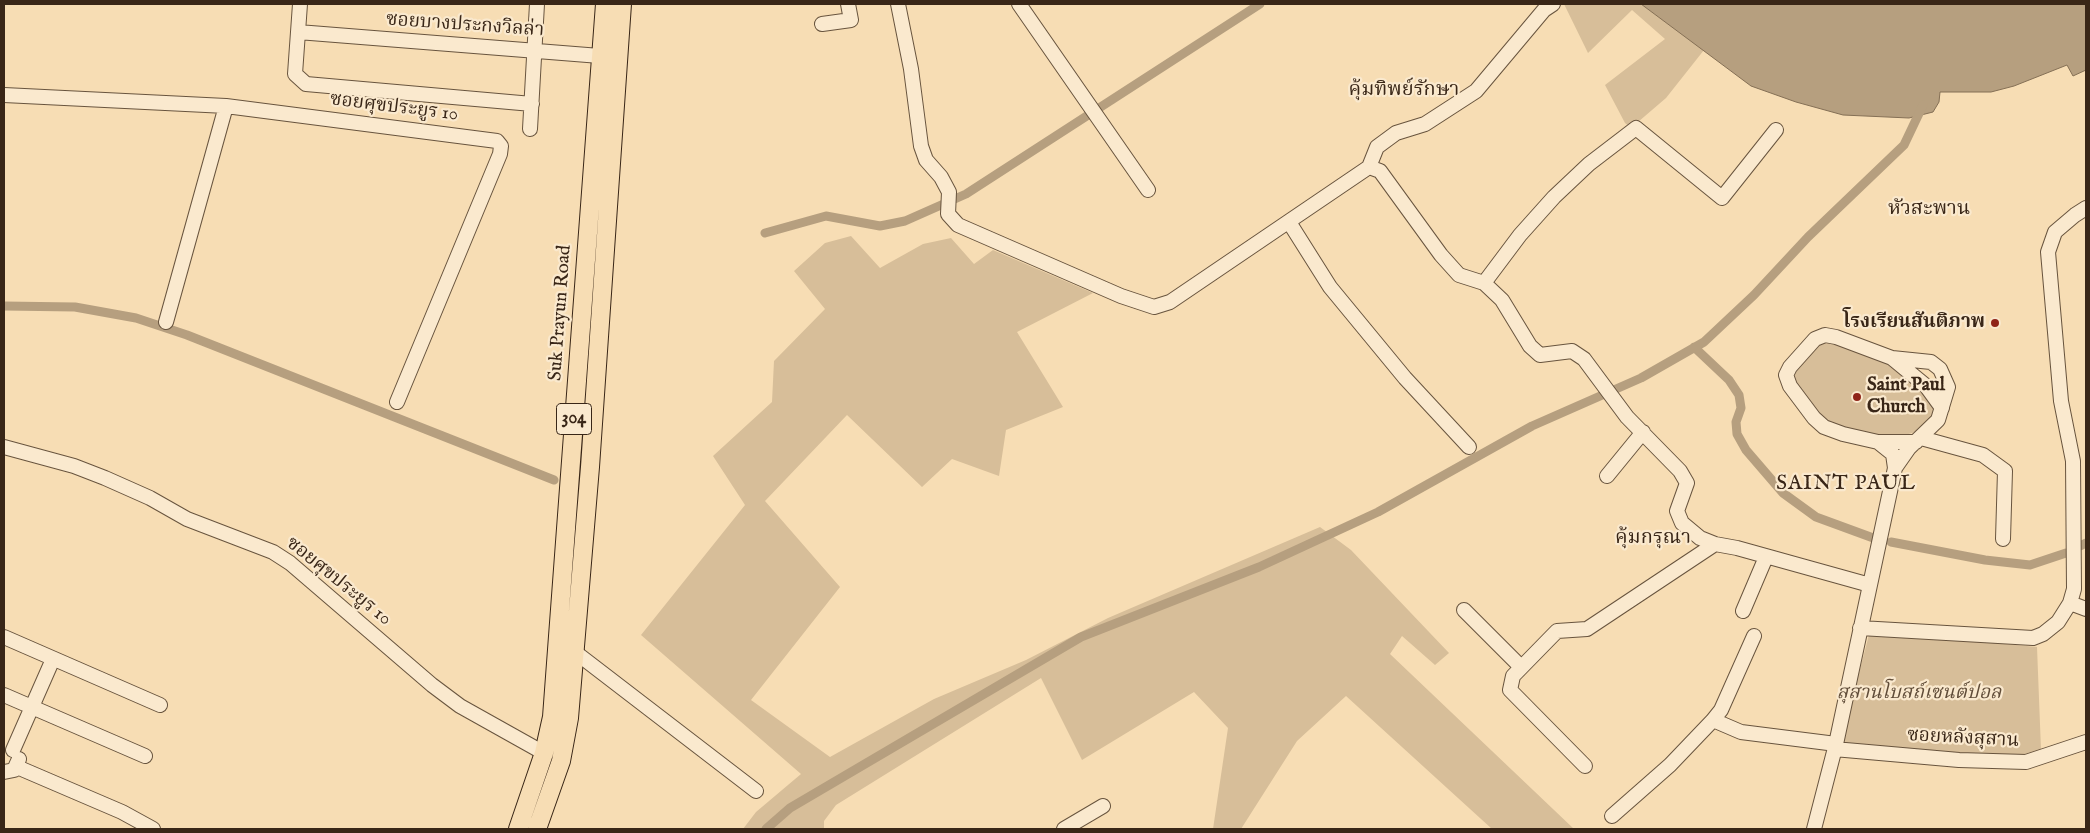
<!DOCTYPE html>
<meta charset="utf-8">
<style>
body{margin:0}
#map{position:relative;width:2090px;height:833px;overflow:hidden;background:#f7ddb4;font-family:"IM FELL English",serif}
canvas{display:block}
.frame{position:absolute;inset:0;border:5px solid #392617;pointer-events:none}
</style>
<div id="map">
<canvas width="2090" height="833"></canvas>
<div class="frame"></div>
</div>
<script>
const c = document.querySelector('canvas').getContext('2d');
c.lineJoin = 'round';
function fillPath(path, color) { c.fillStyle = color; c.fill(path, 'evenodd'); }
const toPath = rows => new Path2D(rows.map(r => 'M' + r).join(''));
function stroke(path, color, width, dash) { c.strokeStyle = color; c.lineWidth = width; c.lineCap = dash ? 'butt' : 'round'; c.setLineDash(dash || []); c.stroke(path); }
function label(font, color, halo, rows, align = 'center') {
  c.font = font + ' "IM FELL English","Noto Serif Thai",serif'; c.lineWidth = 4.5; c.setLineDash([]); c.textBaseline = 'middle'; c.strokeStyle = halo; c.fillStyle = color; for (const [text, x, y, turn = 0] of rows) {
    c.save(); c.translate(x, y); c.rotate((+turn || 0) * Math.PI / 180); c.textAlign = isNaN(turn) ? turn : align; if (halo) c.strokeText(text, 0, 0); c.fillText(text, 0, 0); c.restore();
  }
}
fillPath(toPath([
 [1564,4,1641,4,1704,50,1666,98,1631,128,1625,123,1605,85,1665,39,1632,10,1588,53],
 [851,236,880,268,923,244,951,238,974,264,993,250,1093,293,1017,332,1063,407,1006,430,999,476,952,459,922,487,847,415,765,501,840,587,751,700,830,757,934,699,1026,660,1108,618,1320,527,1351,550,1449,653,1435,665,1402,636,1390,654,1574,829,1492,829,1346,696,1297,741,1241,829,1213,829,1228,728,1194,692,1082,760,1041,678,836,805,824,821,824,829,743,829,756,812,801,774,641,635,745,505,713,456,772,402,774,361,825,309,794,271,825,243],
 [1834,340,1885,359,1932,400,1934,412,1930,423,1922,430,1902,436,1876,438,1845,432,1817,417,1790,377,1821,342],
 [1870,631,2037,647,2041,750,2023,758,1840,745]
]), '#d7be99');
const water = toPath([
 [1641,4,2086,4,2086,70,2073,76,2067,65,2014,86,1991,92,1940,92,1939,102,1933,112,1909,118,1843,115,1796,102,1751,86,1641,4]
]);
fillPath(water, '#b69f7f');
stroke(water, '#846f55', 1);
stroke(toPath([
 [765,233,826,216,880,226,905,221,966,194,1260,4],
 [4,306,75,307,136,318,187,335,554,480],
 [1694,347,1729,380,1739,395,1741,408,1736,422,1737,434,1746,450,1783,493,1816,517,1876,539],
 [1891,542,1985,560,2030,565,2066,553],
 [2080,546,2086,543],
 [766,829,790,808,1081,637,1259,567,1378,512,1532,426,1641,378,1704,342,1754,295,1808,237,1904,145,1923,105]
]), '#b69f7f', 9);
const minor = toPath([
 [300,4,295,74,306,84,532,104],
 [898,4,911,69,921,146,926,160,941,177,949,192,948,214,958,225,1121,296,1154,307,1170,302,1369,167,1380,171,1441,255,1459,275,1484,283,1502,300,1530,346,1540,355,1572,351,1584,359,1627,417,1680,471,1687,483,1677,511,1682,523,1700,538,1715,544,1737,548,1870,585],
 [1019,4,1148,190],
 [822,24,851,20,848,4],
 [298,32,600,56],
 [4,95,226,106,497,141,501,146,500,154,397,402],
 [530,129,537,4],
 [1369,167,1377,147,1396,133,1425,124,1476,91,1544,10,1553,4],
 [1289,222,1330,287,1405,378,1469,447],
 [1484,283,1520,235,1554,197,1589,164,1636,128,1722,198,1776,130],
 [166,322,226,106],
 [1892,358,1931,362,1940,369,1948,387,1938,420,1909,448,1895,468],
 [1921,438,1983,455,2005,471,2003,539],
 [1916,442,1878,442,1843,434,1824,427,1814,418,1790,386,1786,375,1790,367,1815,339,1825,335,1836,337,1892,358,1926,386,1942,408],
 [4,447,74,466,105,478,150,498,187,519,273,552,290,563,432,685,460,706,544,753],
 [1607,476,1643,432],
 [2070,603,2086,609],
 [1464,610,1521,667],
 [1743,611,1766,557],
 [1860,628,2033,638,2043,634,2058,622,2070,603,2074,589,2073,461,2061,401,2048,252,2055,232,2075,215,2086,208],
 [4,637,160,705],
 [575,652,756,791],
 [4,695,145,756],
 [1713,720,1741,732,1836,744],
 [1834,749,1959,760,2026,762,2086,742],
 [13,750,53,659],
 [1585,766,1510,690,1513,676,1557,631,1587,629,1715,544],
 [17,767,122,812,153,829],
 [4,772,14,770,19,759],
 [1612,816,1670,765,1713,720,1721,710,1754,636],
 [1064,829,1103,806],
 [1814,829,1836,744,1895,468,1893,454,1878,442]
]);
const major = toPath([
 [518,829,544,753,552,717,605,4],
 [537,829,561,761,569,718,590,467,622,4]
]);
stroke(minor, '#68543e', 16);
stroke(major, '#392617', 20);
stroke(minor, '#fae9ce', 14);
stroke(major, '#f7ddb4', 18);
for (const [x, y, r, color] of [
 [1995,323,5,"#8f2418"],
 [1857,397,5,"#8f2418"]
]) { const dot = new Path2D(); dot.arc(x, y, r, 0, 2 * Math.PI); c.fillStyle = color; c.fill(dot); stroke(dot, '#fae9ce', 2); }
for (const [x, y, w] of [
 [574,419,35]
]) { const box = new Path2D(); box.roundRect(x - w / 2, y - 15.5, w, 31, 4); c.fillStyle = '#fae9ce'; c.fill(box); stroke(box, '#392617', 1); }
label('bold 18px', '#392617', null, [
 ["304",574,419]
]);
label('19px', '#392617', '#fae9ce', [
 ["ซอยบางประกงวิลล่า",465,26,4],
 ["ซอยศุขประยูร 10",394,108,7],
 ["Suk Prayun Road",561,313,-86],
 ["ซอยศุขประยูร 10",338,582,39],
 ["ซอยหลังสุสาน",1963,739,3]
]);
label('bold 19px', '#392617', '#fae9ce', [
 ["โรงเรียนสันติภาพ",1985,323],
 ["Saint Paul",1867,386,"left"],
 ["Church",1867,408,"left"]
], 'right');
label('italic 19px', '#604c38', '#fae9ce', [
 ["สุสานโบสถ์เซนต์ปอล",1919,694]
]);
label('20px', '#392617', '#fae9ce', [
 ["คุ้มทิพย์รักษา",1404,91],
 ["หัวสะพาน",1929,210],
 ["คุ้มกรุณา",1653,539]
]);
c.letterSpacing = '1px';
label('21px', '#392617', '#fae9ce', [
 ["SAINT PAUL",1846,485]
]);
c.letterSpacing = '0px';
</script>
